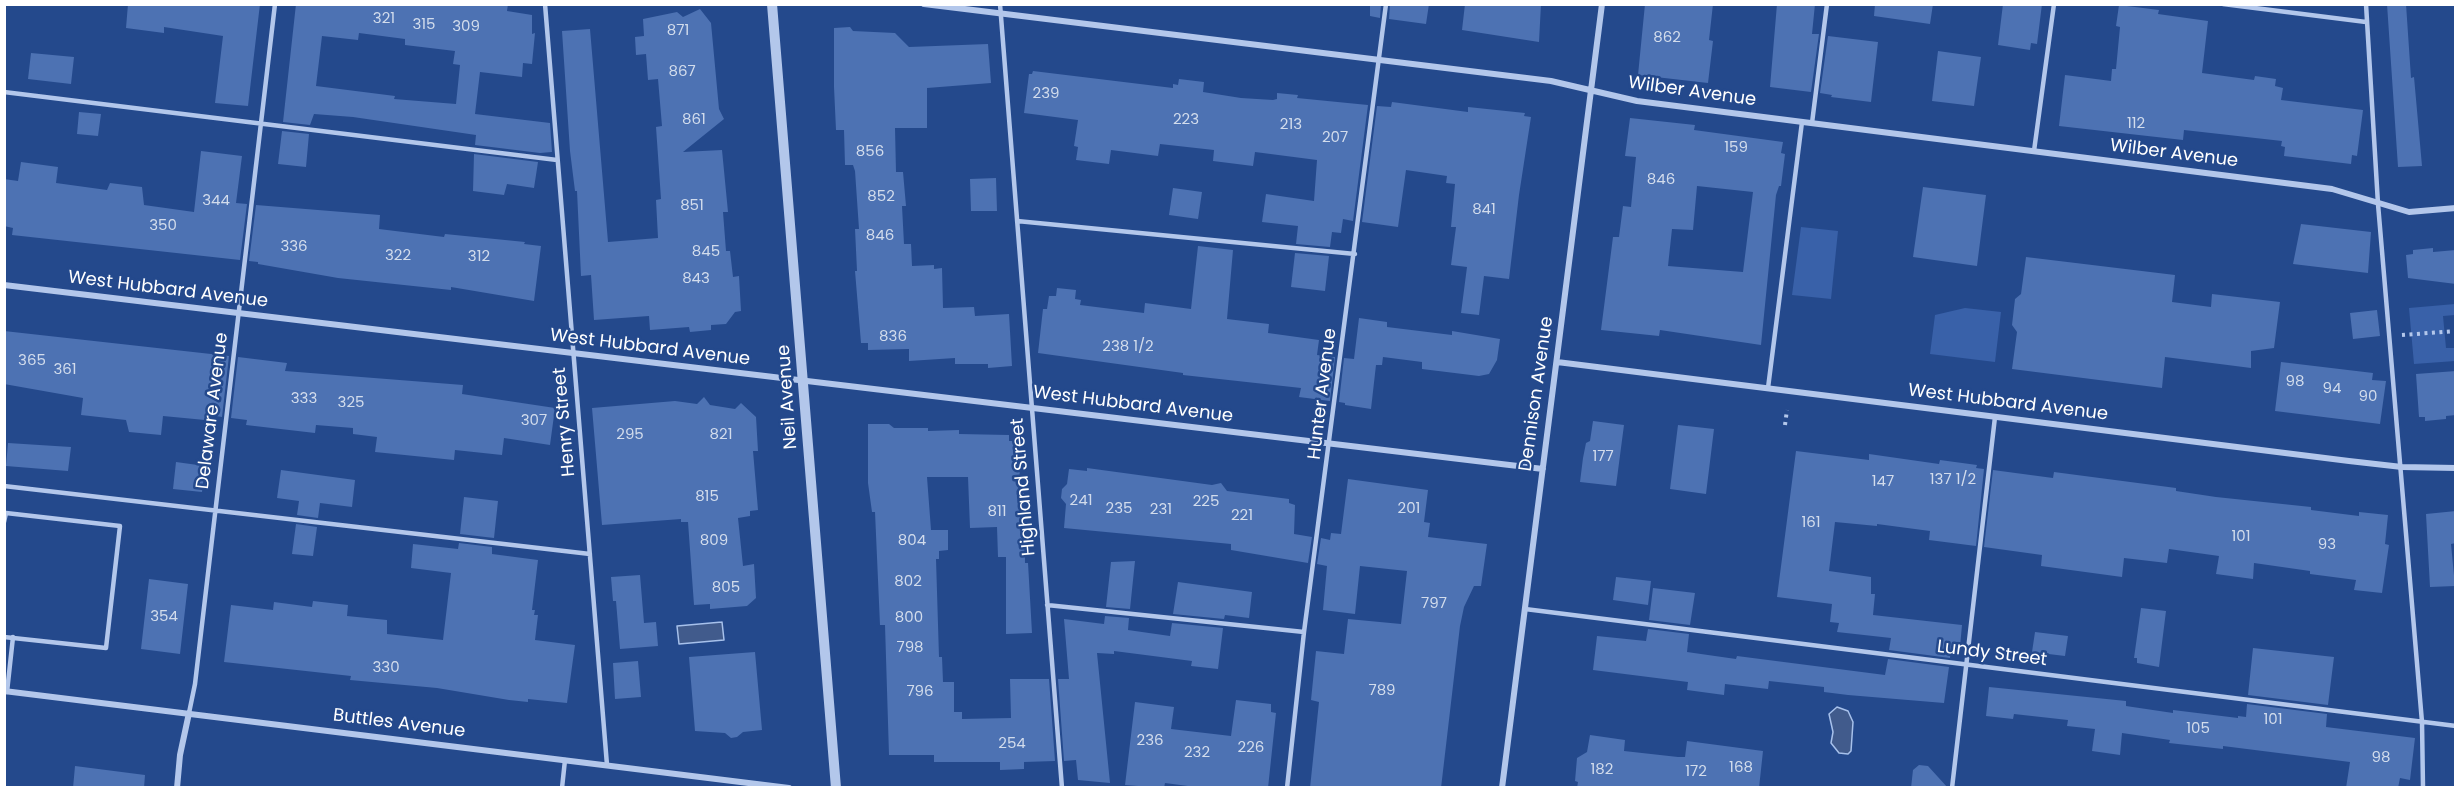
<!DOCTYPE html>
<style>
body{margin:0}
#map{position:relative;width:2460px;height:792px;overflow:hidden;background:#24498c;font-family:Poppins,sans-serif}
canvas{display:block}
.frame{position:absolute;inset:0;border:6px solid #fff;pointer-events:none}
</style>
<div id="map">
<canvas width="2460" height="792"></canvas>
<div class="frame"></div>
</div>
<script>
const c = document.querySelector('canvas').getContext('2d');
c.lineJoin = 'round';
function fillPath(path, color) { c.fillStyle = color; c.fill(path, 'evenodd'); }
const toPath = rows => new Path2D(rows.map(r => 'M' + r).join(''));
function stroke(path, color, width, dash) { c.strokeStyle = color; c.lineWidth = width; c.lineCap = dash ? 'butt' : 'round'; c.setLineDash(dash || []); c.stroke(path); }
function label(font, color, halo, rows, align = 'center') {
  c.font = font + ' Poppins,sans-serif'; c.lineWidth = 5; c.setLineDash([]); c.textBaseline = 'middle'; c.strokeStyle = halo; c.fillStyle = color; for (const [text, x, y, turn = 0] of rows) {
    c.save(); c.translate(x, y); c.rotate((+turn || 0) * Math.PI / 180); c.textAlign = isNaN(turn) ? turn : align; if (halo) c.strokeText(text, 0, 0); c.fillText(text, 0, 0); c.restore();
  }
}
fillPath(toPath([
 [1801,227,1838,231,1831,299,1792,295],
 [2455,304,2455,315,2443,316,2446,348,2455,348,2455,361,2414,364,2409,308],
 [1965,308,2001,312,1995,362,1930,354,1935,315]
]), '#3961a9');
const water = toPath([
 [722,622,724,640,679,644,677,626,722,622],
 [1837,707,1848,711,1853,722,1851,751,1848,754,1839,753,1831,743,1833,732,1829,714,1837,707]
]);
fillPath(water, '#415b8c');
stroke(water, '#a7c1eb', 1.5);
fillPath(toPath([
 [128,4,260,4,248,106,215,103,223,36,164,27,164,33,126,28],
 [296,4,508,4,507,11,532,15,532,34,535,33,532,64,523,63,522,77,480,72,475,114,550,123,552,152,540,153,475,145,476,135,353,117,314,114,310,125,283,122],
 [359,33,405,39,405,45,455,51,453,64,460,65,456,104,394,99,395,96,316,86,322,36,358,40],
 [1370,4,1381,4,1380,18,1370,16],
 [1390,4,1429,4,1426,24,1389,19],
 [1465,4,1541,4,1539,42,1462,30],
 [1645,4,1713,4,1709,40,1713,41,1708,83,1638,75],
 [1777,4,1815,4,1812,34,1819,34,1811,92,1770,87],
 [1875,4,1933,4,1930,24,1874,16],
 [2003,4,2042,4,2037,44,2031,43,2030,50,1998,45],
 [2387,4,2406,4,2411,78,2414,77,2422,166,2398,167],
 [2119,5,2159,10,2158,14,2208,21,2202,73,2254,80,2255,76,2276,79,2275,86,2283,88,2281,100,2363,110,2357,156,2352,155,2351,164,2284,156,2285,147,2281,146,2282,141,2184,130,2183,140,2059,126,2065,75,2111,81,2112,69,2116,69,2120,27,2116,26],
 [700,9,711,23,719,109,724,119,683,152,722,150,728,212,723,212,726,251,730,251,733,277,739,276,741,311,735,312,726,324,711,325,711,330,690,332,689,327,650,330,649,316,594,320,591,275,581,276,577,191,575,191,570,151,562,31,590,29,608,242,658,238,656,200,661,199,656,127,662,126,658,79,648,80,646,54,636,55,635,37,644,36,643,19,677,12,683,17],
 [850,27,853,31,895,33,909,47,988,44,991,83,927,88,927,128,895,128,896,172,903,172,906,206,902,206,904,244,911,244,912,266,934,265,934,269,942,268,943,308,974,307,975,316,1009,314,1012,366,988,368,988,364,955,364,955,358,909,361,909,349,868,350,868,343,861,343,855,271,857,271,855,229,859,229,855,171,853,165,845,165,844,130,836,130,834,87,834,28],
 [1828,36,1878,42,1871,102,1831,97,1832,95,1820,93],
 [1938,51,1981,57,1974,106,1932,101],
 [31,53,74,57,71,84,28,79],
 [1033,71,1173,88,1173,84,1178,85,1179,79,1204,82,1203,92,1241,98,1273,100,1277,99,1277,93,1298,95,1297,98,1368,105,1353,221,1343,219,1341,233,1332,232,1330,247,1296,244,1298,226,1262,222,1266,194,1314,201,1317,160,1255,152,1253,166,1213,161,1214,150,1160,144,1158,156,1111,150,1109,164,1076,160,1078,147,1074,146,1078,120,1024,113,1029,74,1032,74],
 [1392,102,1468,112,1468,107,1525,113,1524,116,1531,117,1519,195,1509,279,1484,276,1479,315,1461,313,1467,267,1451,265,1456,227,1451,227,1455,184,1446,183,1447,176,1406,170,1398,227,1362,222,1377,106,1391,107],
 [79,112,101,114,98,136,77,134],
 [1630,118,1695,125,1694,130,1783,142,1781,153,1785,154,1781,186,1779,186,1776,195,1761,345,1660,330,1659,336,1601,330,1613,237,1619,237,1623,206,1631,207,1636,157,1625,156],
 [1697,186,1753,192,1743,272,1668,266,1672,229,1693,230],
 [282,131,309,134,306,167,278,164],
 [201,151,242,156,236,203,247,204,240,260,12,235,13,228,4,226,4,179,18,181,21,162,58,167,56,183,107,190,110,183,142,187,144,205,194,212],
 [474,154,538,162,534,188,507,184,504,195,473,191],
 [996,178,997,211,971,211,970,179],
 [1923,187,1986,195,1977,266,1913,257],
 [1173,188,1202,192,1198,219,1169,215],
 [256,205,380,215,379,229,444,237,445,234,525,242,524,244,541,246,534,301,451,287,451,290,338,278,258,264,258,262,249,261],
 [2301,224,2371,232,2368,273,2293,264],
 [1198,246,1233,250,1227,319,1269,324,1268,333,1319,340,1317,355,1335,357,1330,401,1299,397,1301,388,1183,375,1183,373,1038,353,1043,309,1047,309,1049,296,1056,296,1057,288,1076,290,1075,299,1081,300,1080,305,1144,313,1145,303,1191,309],
 [2433,248,2433,252,2456,250,2456,284,2408,278,2406,255,2413,254,2413,250],
 [1295,253,1329,256,1325,291,1291,287],
 [2026,257,2175,275,2172,302,2211,307,2212,294,2280,302,2274,348,2251,351,2251,368,2165,357,2162,388,2012,369,2017,332,2012,325,2015,299,2021,294],
 [2377,310,2380,336,2353,339,2350,313],
 [1359,318,1387,322,1387,327,1452,335,1452,331,1500,339,1497,360,1489,374,1479,376,1422,369,1422,362,1383,357,1382,365,1376,365,1371,409,1345,405,1345,403,1339,402,1344,358,1354,359],
 [4,331,229,356,222,417,205,414,205,420,163,416,161,435,129,432,126,420,81,415,83,398,4,384],
 [238,357,287,363,285,371,463,385,462,394,555,408,550,445,504,438,502,455,455,450,454,460,375,452,377,437,353,434,353,428,316,425,315,433,246,425,247,420,231,418],
 [2281,362,2373,373,2372,380,2386,381,2380,424,2275,411],
 [2456,371,2456,415,2446,416,2446,419,2425,421,2425,417,2419,417,2416,374],
 [704,397,710,405,735,409,741,403,756,417,758,451,753,451,758,510,750,511,750,516,738,518,743,566,754,564,756,598,747,606,710,609,710,604,694,605,688,522,681,522,681,519,602,525,592,408,675,401,697,404],
 [1593,421,1624,425,1616,486,1580,482,1583,458,1586,443,1590,441],
 [868,424,889,424,894,428,928,428,928,431,959,430,959,434,1009,435,1009,441,1019,441,1020,492,1024,492,1025,563,1028,563,1032,633,1006,634,1006,557,998,557,997,527,970,528,968,477,927,477,931,530,948,530,948,550,939,551,939,559,936,559,939,657,942,657,943,682,954,682,954,712,962,712,962,719,1011,718,1010,679,1049,679,1055,761,1024,762,1024,769,1000,770,1000,762,934,762,934,755,889,755,885,625,880,625,875,512,872,512,868,483],
 [1678,425,1714,429,1706,494,1670,489],
 [8,443,71,447,68,471,6,466],
 [1796,451,1869,460,1869,454,1939,464,1940,460,1977,465,1976,468,1984,469,1976,546,1929,540,1930,531,1877,524,1877,526,1835,522,1829,571,1871,577,1871,594,1875,594,1873,615,1962,625,1960,647,1951,646,1950,658,1889,650,1891,638,1837,632,1839,623,1830,622,1832,604,1777,597],
 [176,462,205,466,202,492,173,489],
 [1087,468,1212,485,1221,483,1227,491,1289,499,1289,503,1295,505,1294,534,1312,537,1308,563,1231,550,1231,544,1064,528,1066,504,1061,498,1062,489,1067,484,1069,469,1087,471],
 [281,470,355,480,352,507,320,503,318,518,297,515,299,501,277,498],
 [1993,470,2053,478,2054,472,2176,488,2176,491,2216,497,2311,507,2311,510,2359,516,2359,512,2388,515,2385,544,2389,545,2382,593,2354,590,2356,580,2310,574,2310,571,2254,563,2253,579,2216,574,2219,556,2169,549,2167,563,2124,558,2122,577,2041,566,2042,555,1984,547],
 [1348,479,1428,490,1424,522,1430,523,1428,537,1487,544,1481,586,1474,586,1464,607,1460,626,1441,788,1310,788,1319,702,1311,700,1316,651,1344,654,1348,619,1401,624,1407,571,1360,566,1355,614,1323,610,1327,566,1317,564,1321,538,1330,540,1331,533,1341,534],
 [464,497,498,501,494,538,460,534],
 [2456,511,2456,543,2451,544,2455,586,2430,587,2426,514],
 [296,524,317,527,313,556,292,554],
 [459,543,492,547,492,554,538,560,532,610,535,610,534,615,538,615,535,640,575,645,567,703,528,699,528,702,509,700,437,688,350,680,351,676,224,662,231,605,273,610,274,602,312,607,313,601,348,605,347,616,387,620,387,634,443,640,451,573,411,568,413,544,458,549],
 [1135,561,1130,609,1106,607,1111,562],
 [640,575,644,623,656,622,658,646,620,649,616,601,613,601,611,577],
 [1616,577,1651,581,1648,605,1613,600],
 [149,579,188,584,180,654,141,649],
 [1178,582,1252,592,1249,618,1225,615,1224,619,1173,614],
 [1653,588,1695,593,1690,625,1649,620],
 [2141,608,2166,611,2159,667,2137,663,2137,658,2134,658],
 [1105,616,1129,618,1128,630,1170,636,1172,623,1223,628,1218,669,1191,666,1192,661,1114,651,1114,654,1097,653,1110,783,1078,780,1076,760,1064,761,1058,679,1069,679,1064,619,1104,624],
 [1648,629,1689,634,1687,652,1736,659,1737,656,1885,675,1888,659,1949,667,1944,703,1848,695,1824,692,1824,687,1769,681,1768,689,1725,684,1724,695,1687,690,1688,682,1593,670,1597,636,1646,641],
 [2035,632,2068,636,2065,656,2032,652],
 [2253,648,2334,657,2328,705,2248,695],
 [755,652,762,730,743,732,737,737,731,738,725,733,695,731,689,657],
 [638,661,641,697,615,699,613,663],
 [1989,687,2126,701,2126,706,2173,713,2173,710,2238,718,2238,716,2246,717,2247,704,2327,714,2326,727,2415,738,2410,780,2400,778,2398,788,2346,788,2350,762,2223,746,2223,749,2169,743,2170,740,2122,733,2120,755,2092,751,2095,729,2067,726,2068,720,2014,714,2013,719,1986,716],
 [1236,700,1271,704,1271,712,1276,713,1268,788,1203,788,1165,783,1164,788,1125,785,1135,702,1174,707,1171,729,1231,736],
 [1590,735,1625,740,1624,751,1678,757,1685,757,1687,741,1763,751,1759,788,1577,788,1578,782,1575,781,1577,758,1587,752],
 [1919,765,1928,766,1948,788,1911,788,1913,770],
 [75,766,145,775,144,788,73,788]
]), '#4d72b3');
stroke(toPath([
 [2402,335,2456,331],
 [1785,425,1787,410]
]), '#b3c7eb', 4, [3, 4.5]);
stroke(toPath([
 [545,4,607,765],
 [1000,4,1062,788],
 [2223,4,2366,22],
 [2366,4,2378,204,2422,722,2423,788],
 [4,92,557,160],
 [1812,123,1827,4],
 [2034,151,2054,4],
 [1017,221,1355,254],
 [1768,388,1802,122],
 [4,486,590,554],
 [4,522,6,513,120,526,106,648,4,637],
 [1047,605,1304,632],
 [1525,609,2456,726],
 [7,692,13,637],
 [189,713,195,684,275,4],
 [562,788,565,760],
 [1287,788,1304,632,1386,4],
 [1952,788,1995,417]
]), '#b3c7eb', 4.5);
stroke(toPath([
 [924,4,1551,81,1637,101,2332,189,2409,212,2456,208],
 [4,285,1543,469],
 [1557,362,2349,461,2402,467,2456,468],
 [4,691,789,788],
 [177,788,180,755,189,713],
 [1502,788,1602,4]
]), '#b3c7eb', 6);
stroke(toPath([
 [772,4,836,788]
]), '#b3c7eb', 10);
label('15px', '#d2dcec', null, [
 ["321",384,19],
 ["315",424,25],
 ["309",466,27],
 ["871",678,31],
 ["862",1667,38],
 ["867",682,72],
 ["239",1046,94],
 ["861",694,120],
 ["223",1186,120],
 ["112",2136,124],
 ["213",1291,125],
 ["207",1335,138],
 ["159",1736,148],
 ["856",870,152],
 ["846",1661,180],
 ["852",881,197],
 ["344",216,201],
 ["851",692,206],
 ["841",1484,210],
 ["350",163,226],
 ["846",880,236],
 ["336",294,247],
 ["845",706,252],
 ["322",398,256],
 ["312",479,257],
 ["843",696,279],
 ["836",893,337],
 ["238 1/2",1128,347],
 ["365",32,361],
 ["361",65,370],
 ["98",2295,382],
 ["94",2332,389],
 ["90",2368,397],
 ["333",304,399],
 ["325",351,403],
 ["307",534,421],
 ["295",630,435],
 ["821",721,435],
 ["177",1603,457],
 ["137 1/2",1953,480],
 ["147",1883,482],
 ["815",707,497],
 ["241",1081,501],
 ["225",1206,502],
 ["235",1119,509],
 ["201",1409,509],
 ["231",1161,510],
 ["811",997,512],
 ["221",1242,516],
 ["161",1811,523],
 ["101",2241,537],
 ["809",714,541],
 ["804",912,541],
 ["93",2327,545],
 ["802",908,582],
 ["805",726,588],
 ["797",1434,604],
 ["354",164,617],
 ["800",909,618],
 ["798",910,648],
 ["330",386,668],
 ["789",1382,691],
 ["796",920,692],
 ["101",2273,720],
 ["105",2198,729],
 ["236",1150,741],
 ["254",1012,744],
 ["226",1251,748],
 ["232",1197,753],
 ["98",2381,758],
 ["168",1741,768],
 ["182",1602,770],
 ["172",1696,772]
]);
label('18px', '#fff', '#24498c', [
 ["Wilber Avenue",1692,92,8],
 ["Wilber Avenue",2174,154,7],
 ["West Hubbard Avenue",168,290,7],
 ["West Hubbard Avenue",650,348,7],
 ["Hunter Avenue",1323,394,-83],
 ["Dennison Avenue",1537,394,-82],
 ["Neil Avenue",788,397,-94],
 ["West Hubbard Avenue",2008,403,7],
 ["West Hubbard Avenue",1133,405,7],
 ["Delaware Avenue",213,411,-83],
 ["Henry Street",565,422,-95],
 ["Highland Street",1024,487,-95],
 ["Lundy Street",1992,654,7],
 ["Buttles Avenue",399,724,7]
]);
</script>
